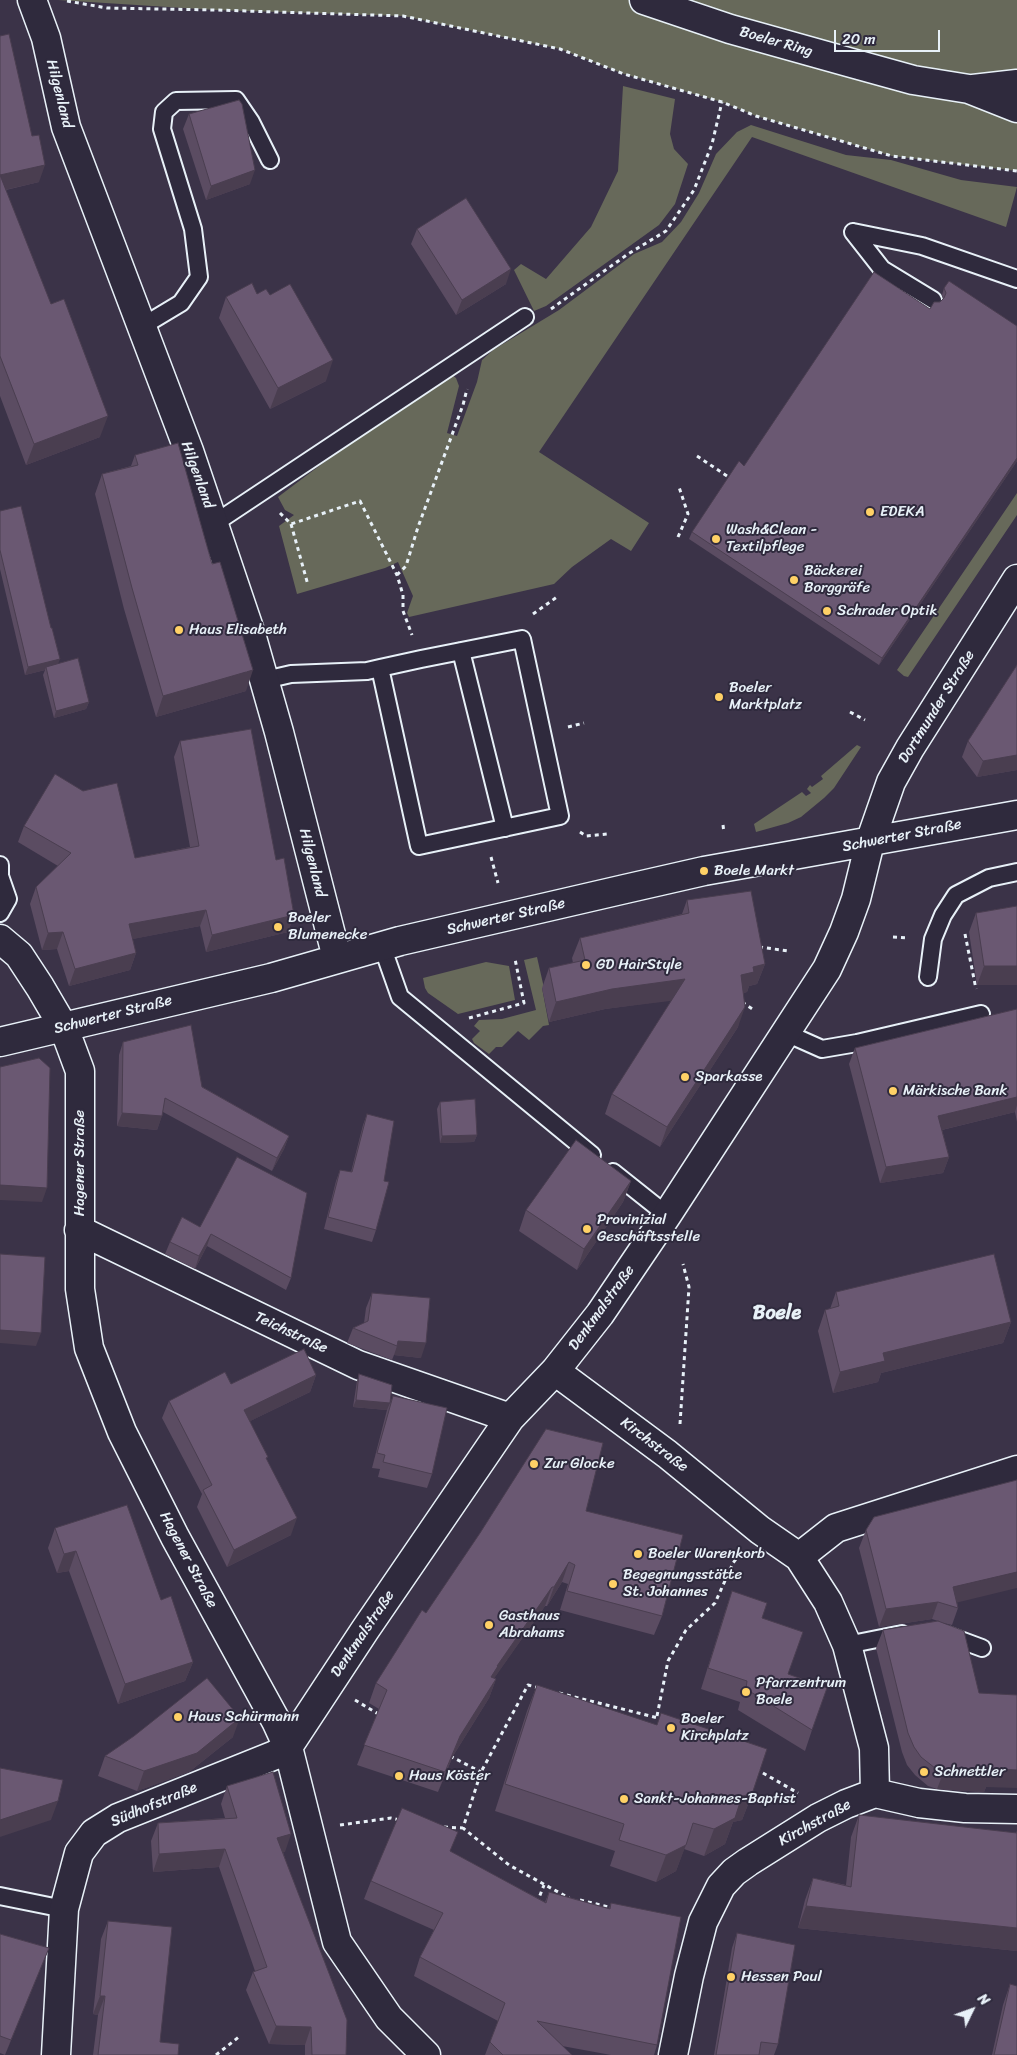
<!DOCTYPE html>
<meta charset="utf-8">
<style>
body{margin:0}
#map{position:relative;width:1017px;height:2055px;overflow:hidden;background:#3b3348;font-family:Sriracha,sans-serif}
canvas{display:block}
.north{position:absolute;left:947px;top:1985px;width:50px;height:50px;-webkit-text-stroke:4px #2f2a3d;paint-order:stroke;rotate:48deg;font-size:14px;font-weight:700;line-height:20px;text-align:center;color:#e8f1f8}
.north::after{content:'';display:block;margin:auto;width:18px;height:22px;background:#e8f1f8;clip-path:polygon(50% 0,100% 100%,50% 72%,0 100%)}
.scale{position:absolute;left:834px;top:30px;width:106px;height:22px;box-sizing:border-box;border:2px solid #e8f1f8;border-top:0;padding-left:6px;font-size:15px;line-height:18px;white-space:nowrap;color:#e8f1f8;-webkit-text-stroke:4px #2f2a3d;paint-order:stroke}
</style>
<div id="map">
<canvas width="1017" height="2055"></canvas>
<div class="north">N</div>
<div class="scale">20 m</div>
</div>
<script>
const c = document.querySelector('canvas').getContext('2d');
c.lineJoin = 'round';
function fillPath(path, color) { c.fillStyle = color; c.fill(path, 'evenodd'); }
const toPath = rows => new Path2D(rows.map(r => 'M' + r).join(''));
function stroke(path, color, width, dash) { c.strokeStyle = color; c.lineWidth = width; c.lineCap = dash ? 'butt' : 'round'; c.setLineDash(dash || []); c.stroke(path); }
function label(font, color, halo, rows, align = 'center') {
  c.font = font + ' Sriracha,sans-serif'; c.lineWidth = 4; c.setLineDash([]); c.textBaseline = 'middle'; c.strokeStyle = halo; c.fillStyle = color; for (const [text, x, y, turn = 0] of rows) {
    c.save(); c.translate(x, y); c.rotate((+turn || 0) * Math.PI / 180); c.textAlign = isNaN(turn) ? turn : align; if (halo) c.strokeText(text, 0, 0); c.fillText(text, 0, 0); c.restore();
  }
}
fillPath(toPath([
 [58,0,1017,0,1017,171,892,156,756,116,722,102,624,74,560,49,403,16,215,10],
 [623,86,675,99,670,134,674,149,688,164,675,204,659,225,546,306,534,311,514,270,521,264,546,279,591,227,618,171],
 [751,125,846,155,891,160,961,180,1017,187,1006,227,752,137,539,452,649,523,631,551,611,539,572,567,554,584,409,617,407,613,413,596,398,562,385,568,297,594,279,526,294,515,285,510,278,497,335,454,452,375,456,378,459,386,447,433,457,436,477,382,482,360,493,350,559,310,634,254,662,242,681,222,699,193,716,154,737,132],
 [1017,493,1017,515,908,677,904,676,897,670],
 [857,745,861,747,834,788,824,798,801,817,788,823,756,832,754,824,802,792,806,796,811,793,807,789,810,785,812,787,823,779,821,776],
 [537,957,544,988,542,988,549,1025,543,1026,529,1040,518,1031,502,1047,496,1047,489,1054,474,1043,472,1039,480,1031,474,1026,479,1020,502,1019,536,1010,524,960],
 [486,962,509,966,515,1000,458,1014,428,993,425,988,423,978]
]), '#67695a');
const lane = toPath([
 [853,232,922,246,1017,279],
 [853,232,882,269,933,300],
 [141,327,181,303,199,277,193,229,162,129,164,112,176,101,236,100,251,122,270,160],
 [215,523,525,317],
 [461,651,505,828],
 [265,680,291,674,367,671,380,668,421,659,522,639,560,816,419,846,380,668],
 [0,865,0,876,8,899,0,913],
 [382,946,400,997,592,1155],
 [928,977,933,939,943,915,956,895,989,878,1017,872],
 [786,1033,822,1049,857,1043,981,1014],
 [613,1172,667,1215],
 [947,1635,982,1648],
 [847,1645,902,1634],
 [0,1896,64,1909]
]);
const street = toPath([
 [32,0,46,38,66,127,189,451,251,634,279,732,337,958],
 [0,939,19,955,40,987,64,1028,80,1071,80,1289,89,1348,122,1432,175,1537,276,1721,288,1747,337,1942,389,2018,426,2055],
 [0,1042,271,978,400,941,625,889,704,871,1017,815],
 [79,1230,358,1365,510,1418],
 [555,1371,667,1454,760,1530,799,1557,828,1602,847,1645,874,1748,875,1793,846,1804,818,1818,748,1862,734,1872,721,1886,703,1922,689,1976,673,2055],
 [799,1557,836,1528,1017,1470],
 [875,1793,919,1803,965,1808,1017,1809],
 [56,2055,64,1909,79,1853,94,1833,118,1818,275,1755,288,1747,365,1630,510,1418,555,1371,600,1314,667,1215,827,969,844,932,856,899,870,842,891,782,910,748,1017,579]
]);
const secondary = toPath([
 [644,0,730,29,848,62,913,80,969,89,1017,108],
 [973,89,1017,84]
]);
stroke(lane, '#e8f1f8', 20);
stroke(street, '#e8f1f8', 31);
stroke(secondary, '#e8f1f8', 31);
stroke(toPath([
 [67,1,107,8,215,10,403,16,560,49,624,74,722,102,756,116,892,156,1017,171],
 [551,309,628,254,666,231,694,190,712,144,722,102],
 [697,456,730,478],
 [280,513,291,524,360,501,397,575,403,595,403,611,412,635],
 [291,524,308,585],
 [678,537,688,514,679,487],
 [397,575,406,566,418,527,463,405,467,389],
 [533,614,557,597],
 [850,712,865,720],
 [568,727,584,723],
 [723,825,724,833],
 [580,832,586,836,608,834],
 [491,857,498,883],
 [965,934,976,989],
 [893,937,908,938],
 [759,947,789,951],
 [742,1002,754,1010],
 [469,1018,524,1003,515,959],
 [680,1424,689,1287,683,1264],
 [539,1688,528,1685,481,1772,463,1828,509,1865,569,1898],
 [559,1693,662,1719],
 [355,1700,380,1715],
 [657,1716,668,1661,686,1630,715,1603,733,1563,739,1555],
 [450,1756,481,1772],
 [756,1769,798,1793],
 [340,1825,391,1818,400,1820],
 [444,1827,463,1828],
 [580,1900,613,1908],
 [537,1903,544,1885],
 [216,2055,240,2036]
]), '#e8f1f8', 3, [4, 4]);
stroke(lane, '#2f2a3d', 16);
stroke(street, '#2f2a3d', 28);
stroke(secondary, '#2f2a3d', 28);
fillPath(toPath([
 [0,36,39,182,6,190,100,437,26,465,0,396],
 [189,114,250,184,206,200,183,129],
 [417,229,506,284,456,315,411,244],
 [944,288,1017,326,1017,461,879,665,689,539,692,532,744,466,930,309,943,299,942,295],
 [257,294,270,295,326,381,270,409,219,318,226,297],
 [135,455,246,691,156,717,124,609,95,494,102,474,131,466],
 [0,511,58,664,89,702,86,709,54,718,43,675,45,670,25,675,0,569],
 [1017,665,1017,770,977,777,962,757,968,741],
 [180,741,276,860,294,915,288,932,206,952,200,926,132,939,136,953,130,970,69,986,57,949,42,950,30,904,36,887,58,866,18,842,24,826,135,858,190,847,174,757],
 [687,900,765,964,757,984,749,986,747,992,743,993,738,1027,660,1147,605,1114,612,1094,672,1000,605,1009,549,1022,542,988,549,968,573,963,572,958,580,938,682,914],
 [1017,906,1017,985,977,985,969,932,976,913],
 [1017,1009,1017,1122,1015,1112,942,1130,949,1157,943,1173,880,1183,849,1064,855,1048],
 [123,1042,289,1136,284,1149,272,1171,163,1112,157,1130,117,1126,119,1055],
 [440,1102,477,1135,474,1142,440,1143,437,1109],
 [367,1114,384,1181,376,1230,372,1242,324,1229,336,1181,340,1170,351,1172,363,1125],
 [631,1181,623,1202,577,1270,519,1231,526,1210],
 [182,1217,291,1278,286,1290,207,1246,195,1269,165,1254,170,1242],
 [836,1292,1011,1322,1003,1343,881,1373,878,1382,833,1393,818,1331,825,1310,830,1309],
 [372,1293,421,1358,394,1355,392,1360,347,1343,353,1328,364,1323,366,1308],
 [359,1374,390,1403,393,1396,432,1474,427,1488,378,1477,380,1469,372,1468,387,1410,353,1407,357,1381],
 [316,1375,310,1392,250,1421,267,1460,291,1535,227,1567,197,1507,202,1494,162,1418,169,1401,231,1384],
 [586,1511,662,1616,654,1635,560,1610,568,1584,562,1582,547,1606,545,1606,494,1678,496,1679,489,1698,453,1756,438,1792,357,1765,379,1709,369,1703,376,1683,426,1613],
 [55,1528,161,1600,193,1662,185,1681,118,1704,69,1571,57,1573,48,1548],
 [866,1530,957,1602,958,1608,952,1625,939,1622,986,1787,984,1792,937,1789,928,1786,915,1775,907,1765,902,1752,876,1648,883,1630,938,1621,932,1619,879,1627,859,1548],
 [732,1591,762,1618,812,1730,805,1751,738,1710,740,1702,701,1689,725,1612],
 [537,1685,752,1794,742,1820,733,1822,725,1844,704,1856,684,1849,676,1871,656,1882,610,1866,615,1851,495,1811,527,1711],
 [233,1737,189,1772,137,1791,98,1776,105,1756],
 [227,1786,285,1852,283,1852,346,2055,305,2055,305,2045,269,2044,246,1990,253,1972,255,1971,219,1867,153,1872,151,1841,158,1823,225,1818,221,1804],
 [859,1815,1016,1833,1017,1831,1017,1951,798,1928,805,1900,813,1878,846,1885,851,1837],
 [451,1852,545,1902,549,1892,609,1908,611,1903,657,2045,654,2055,611,2055,562,2046,572,2055,485,2055,498,2021,414,1976,420,1957,434,1930,364,1899,371,1881],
 [108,1921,160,2042,178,2055,93,2055,98,2015,93,2014,101,1939],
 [737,1933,778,2044,774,2055,714,2055,732,1948],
 [0,1934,49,1948,5,2055,0,2053],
 [1010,1984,1017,2055,992,2055,1003,2005]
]), '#5b4c62');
fillPath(toPath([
 [45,165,39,182,0,191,0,175],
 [255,170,250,184,206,200,211,186],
 [511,269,506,284,456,315,462,300],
 [333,360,326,381,270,409,278,388],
 [108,416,100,437,26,465,34,444],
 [1017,458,1017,461,879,665,882,658],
 [60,659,57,667,46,667,45,670,25,675,28,667],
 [253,670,246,691,156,717,163,696],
 [89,702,86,709,54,718,56,711],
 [1017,755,1017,770,977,777,983,761],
 [206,910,200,926,123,941,129,924],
 [294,915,288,932,206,952,212,935],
 [63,932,57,949,42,950,48,933],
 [136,953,130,970,69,986,75,969],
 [765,964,757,984,749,986,747,992,734,996,741,975,753,967],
 [984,966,1017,966,1017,985,977,985],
 [685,979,678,1000,605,1009,549,1022,556,1002,612,989],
 [745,1007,738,1027,660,1147,667,1127],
 [1017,1097,1017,1105,1015,1112,933,1132,938,1116],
 [122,1113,162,1116,157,1130,117,1126],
 [477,1135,474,1142,440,1143,442,1136],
 [289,1136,284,1149,272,1171,277,1158],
 [949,1157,943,1173,880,1183,886,1167],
 [631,1181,623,1202,577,1270,584,1249],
 [0,1185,47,1188,42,1202,0,1200],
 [211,1234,207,1246,195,1269,199,1256],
 [1011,1322,1003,1343,881,1373,878,1382,833,1393,840,1372,883,1353],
 [0,1330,41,1333,36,1346,0,1343],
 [398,1341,426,1343,421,1358,394,1355,397,1346],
 [316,1375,310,1392,238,1427,244,1410],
 [356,1400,390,1403,387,1410,353,1407],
 [297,1518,291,1535,227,1567,234,1550],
 [76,1551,69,1571,57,1573,64,1554],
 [569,1562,562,1582,547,1606,554,1587],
 [1017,1572,1017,1588,947,1605,953,1587],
 [552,1587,545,1606,493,1680,491,1677,497,1666],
 [938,1602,932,1619,879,1627,886,1609],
 [193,1662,185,1681,118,1704,125,1684],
 [496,1679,489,1698,453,1756,438,1792,460,1736],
 [240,1718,233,1737,189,1772,137,1791,144,1771],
 [992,1769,1017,1770,1017,1788,986,1787,984,1792,937,1789,944,1771],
 [752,1794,742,1820,733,1822,725,1844,704,1856,714,1829,742,1796],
 [58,1801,51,1820,0,1837,0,1820],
 [291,1834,285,1852,271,1856,277,1838],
 [686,1845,676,1871,656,1882,666,1855],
 [225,1849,219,1867,153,1872,159,1854],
 [806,1906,1017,1928,1017,1951,798,1928],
 [49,1948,43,1963,5,2055,11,2040],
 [100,1996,105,1996,98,2015,93,2014],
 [276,2026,311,2027,305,2045,269,2044]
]), '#4a3e50');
const building = toPath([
 [9,34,32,136,39,135,45,165,0,175,0,36,9,34],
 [239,100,242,104,255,170,211,186,189,114,239,100],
 [0,175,51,304,64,299,108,416,34,444,0,356,0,175],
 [466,198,511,269,462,300,417,229,466,198],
 [874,272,930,309,934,302,940,302,944,298,946,293,944,288,949,281,1017,326,1017,458,882,658,692,532,739,461,744,466,874,272],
 [252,283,257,294,266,289,270,295,290,284,333,360,278,388,226,297,252,283],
 [178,443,212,564,220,562,253,670,163,696,132,588,102,474,138,465,135,455,178,443],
 [21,506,51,628,52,628,60,659,28,667,0,550,0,511,21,506],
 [78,658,89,702,56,711,46,667,78,658],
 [1017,665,1017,755,983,761,968,741,1017,665],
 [251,729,276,860,284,858,294,915,212,935,206,910,129,924,136,953,75,969,63,932,48,933,36,887,71,853,24,826,55,774,83,791,117,783,135,858,199,846,180,741,251,729],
 [751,891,765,964,753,967,754,972,741,975,745,1007,667,1127,612,1094,685,979,612,989,556,1002,549,968,585,960,580,938,689,913,687,900,751,891],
 [1017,906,1017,966,984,966,976,913,1017,906],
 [1017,1009,1017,1097,938,1116,949,1157,886,1167,855,1048,1017,1009],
 [191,1025,202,1087,289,1136,277,1158,165,1098,162,1116,122,1113,123,1042,191,1025],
 [39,1058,50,1068,47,1188,0,1185,0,1067,39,1058],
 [475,1099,477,1135,442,1136,440,1102,475,1099],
 [367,1114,394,1121,384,1181,389,1182,376,1230,328,1217,340,1170,352,1172,367,1114],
 [576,1140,631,1181,584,1249,526,1210,576,1140],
 [237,1157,307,1193,291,1278,211,1234,199,1256,170,1242,182,1217,200,1227,237,1157],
 [0,1254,45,1257,41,1333,0,1330,0,1254],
 [994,1254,1011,1322,883,1353,885,1361,840,1372,825,1310,839,1306,836,1292,994,1254],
 [372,1293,430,1298,426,1343,398,1341,397,1346,353,1328,368,1321,372,1293],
 [304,1349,316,1375,244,1410,268,1457,266,1458,297,1518,234,1550,203,1490,212,1485,169,1401,225,1372,231,1384,304,1349],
 [359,1374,392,1385,390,1403,356,1400,359,1374],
 [393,1396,447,1408,432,1474,383,1462,385,1455,377,1453,393,1396],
 [546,1429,603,1443,586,1511,683,1535,662,1616,567,1591,575,1565,569,1562,554,1587,552,1587,497,1666,498,1666,491,1677,496,1679,460,1736,445,1772,364,1745,387,1690,376,1683,422,1610,426,1613,480,1533,546,1429],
 [1017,1480,1017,1572,953,1587,958,1608,938,1602,886,1609,866,1530,874,1517,1017,1480],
 [127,1505,161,1600,171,1596,193,1662,125,1684,76,1551,64,1554,55,1528,127,1505],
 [732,1591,767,1603,762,1618,803,1632,788,1674,827,1688,812,1730,746,1689,747,1681,708,1668,732,1591],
 [938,1621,964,1631,979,1693,1017,1695,1017,1770,992,1769,991,1774,944,1771,935,1768,921,1757,914,1747,908,1733,883,1630,938,1621],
 [207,1678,240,1718,197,1753,144,1771,105,1756,134,1736,207,1678],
 [537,1685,657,1725,661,1713,767,1749,752,1794,742,1796,735,1818,714,1829,693,1823,686,1845,666,1855,619,1840,624,1824,505,1784,537,1685],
 [0,1768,63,1780,58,1801,0,1820,0,1768],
 [273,1772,291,1834,277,1838,347,2020,346,2055,312,2055,311,2027,276,2026,253,1972,267,1967,225,1849,159,1854,158,1823,237,1818,227,1786,273,1772],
 [402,1808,458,1832,450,1851,546,1903,549,1892,610,1909,611,1903,681,1917,657,2045,537,2021,572,2055,503,2055,490,2042,505,2003,420,1957,443,1913,371,1881,402,1808],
 [859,1815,1017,1833,1017,1928,806,1906,813,1878,851,1887,859,1815],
 [108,1921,172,1927,160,2042,179,2044,178,2055,98,2055,105,1996,100,1996,108,1921],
 [737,1933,795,1945,778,2044,761,2042,759,2055,716,2055,737,1933],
 [0,1934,49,1948,11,2040,0,2036,0,1934],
 [1010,1984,1017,1986,1017,2055,994,2055,1010,1984]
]);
fillPath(building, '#6a5872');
stroke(building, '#4a3e50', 1);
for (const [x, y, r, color] of [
 [870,512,5,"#ffd166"],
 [716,539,5,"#ffd166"],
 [794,580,5,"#ffd166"],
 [827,611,5,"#ffd166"],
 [179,630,5,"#ffd166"],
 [719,697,5,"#ffd166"],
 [704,871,5,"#ffd166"],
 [278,927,5,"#ffd166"],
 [586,965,5,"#ffd166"],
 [685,1077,5,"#ffd166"],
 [893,1091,5,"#ffd166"],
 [587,1229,5,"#ffd166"],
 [534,1464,5,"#ffd166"],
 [638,1554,5,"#ffd166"],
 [613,1584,5,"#ffd166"],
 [489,1625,5,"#ffd166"],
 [746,1692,5,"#ffd166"],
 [178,1717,5,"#ffd166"],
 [671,1728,5,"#ffd166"],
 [924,1772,5,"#ffd166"],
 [399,1776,5,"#ffd166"],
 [624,1799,5,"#ffd166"],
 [731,1977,5,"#ffd166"]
]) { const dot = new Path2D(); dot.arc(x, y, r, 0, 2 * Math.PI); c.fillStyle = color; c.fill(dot); stroke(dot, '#2f2a3d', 2); }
label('15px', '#e8f1f8', '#2f2a3d', [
 ["Boeler Ring",776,42,16],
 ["Hilgenland",59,94,76],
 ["Hilgenland",197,475,70],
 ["Dortmunder Straße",937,707,-58],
 ["Schwerter Straße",902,836,-11],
 ["Hilgenland",312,863,76],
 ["Schwerter Straße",506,917,-13],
 ["Schwerter Straße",113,1015,-14],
 ["Hagener Straße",80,1163,-90],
 ["Denkmalstraße",602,1308,-54],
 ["Teichstraße",291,1333,25],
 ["Kirchstraße",654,1445,37],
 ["Hagener Straße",188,1560,62],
 ["Denkmalstraße",363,1634,-56],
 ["Südhofstraße",154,1805,-23],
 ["Kirchstraße",815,1823,-29]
]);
label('15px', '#e8f1f8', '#2f2a3d', [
 ["EDEKA",880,512],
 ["Wash&Clean -",726,530],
 ["Textilpflege",726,547],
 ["Bäckerei",804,571],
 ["Borggräfe",804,588],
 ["Schrader Optik",837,611],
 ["Haus Elisabeth",189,630],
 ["Boeler",729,688],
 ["Marktplatz",729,705],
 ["Boele Markt",714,871],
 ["Boeler",288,918],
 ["Blumenecke",288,935],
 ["GD HairStyle",596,965],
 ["Sparkasse",695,1077],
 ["Märkische Bank",903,1091],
 ["Provinizial",597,1220],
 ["Geschäftsstelle",597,1237],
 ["Zur Glocke",544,1464],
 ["Boeler Warenkorb",648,1554],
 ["Begegnungsstätte",623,1575],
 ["St. Johannes",623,1592],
 ["Gasthaus",499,1616],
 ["Abrahams",499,1633],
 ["Pfarrzentrum",756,1683],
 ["Boele",756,1700],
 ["Haus Schürmann",188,1717],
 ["Boeler",681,1719],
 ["Kirchplatz",681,1736],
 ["Schnettler",934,1772],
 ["Haus Köster",409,1776],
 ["Sankt-Johannes-Baptist",634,1799],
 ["Hessen Paul",741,1977]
], 'left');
label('bold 20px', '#e8f1f8', '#2f2a3d', [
 ["Boele",777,1314]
]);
</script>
